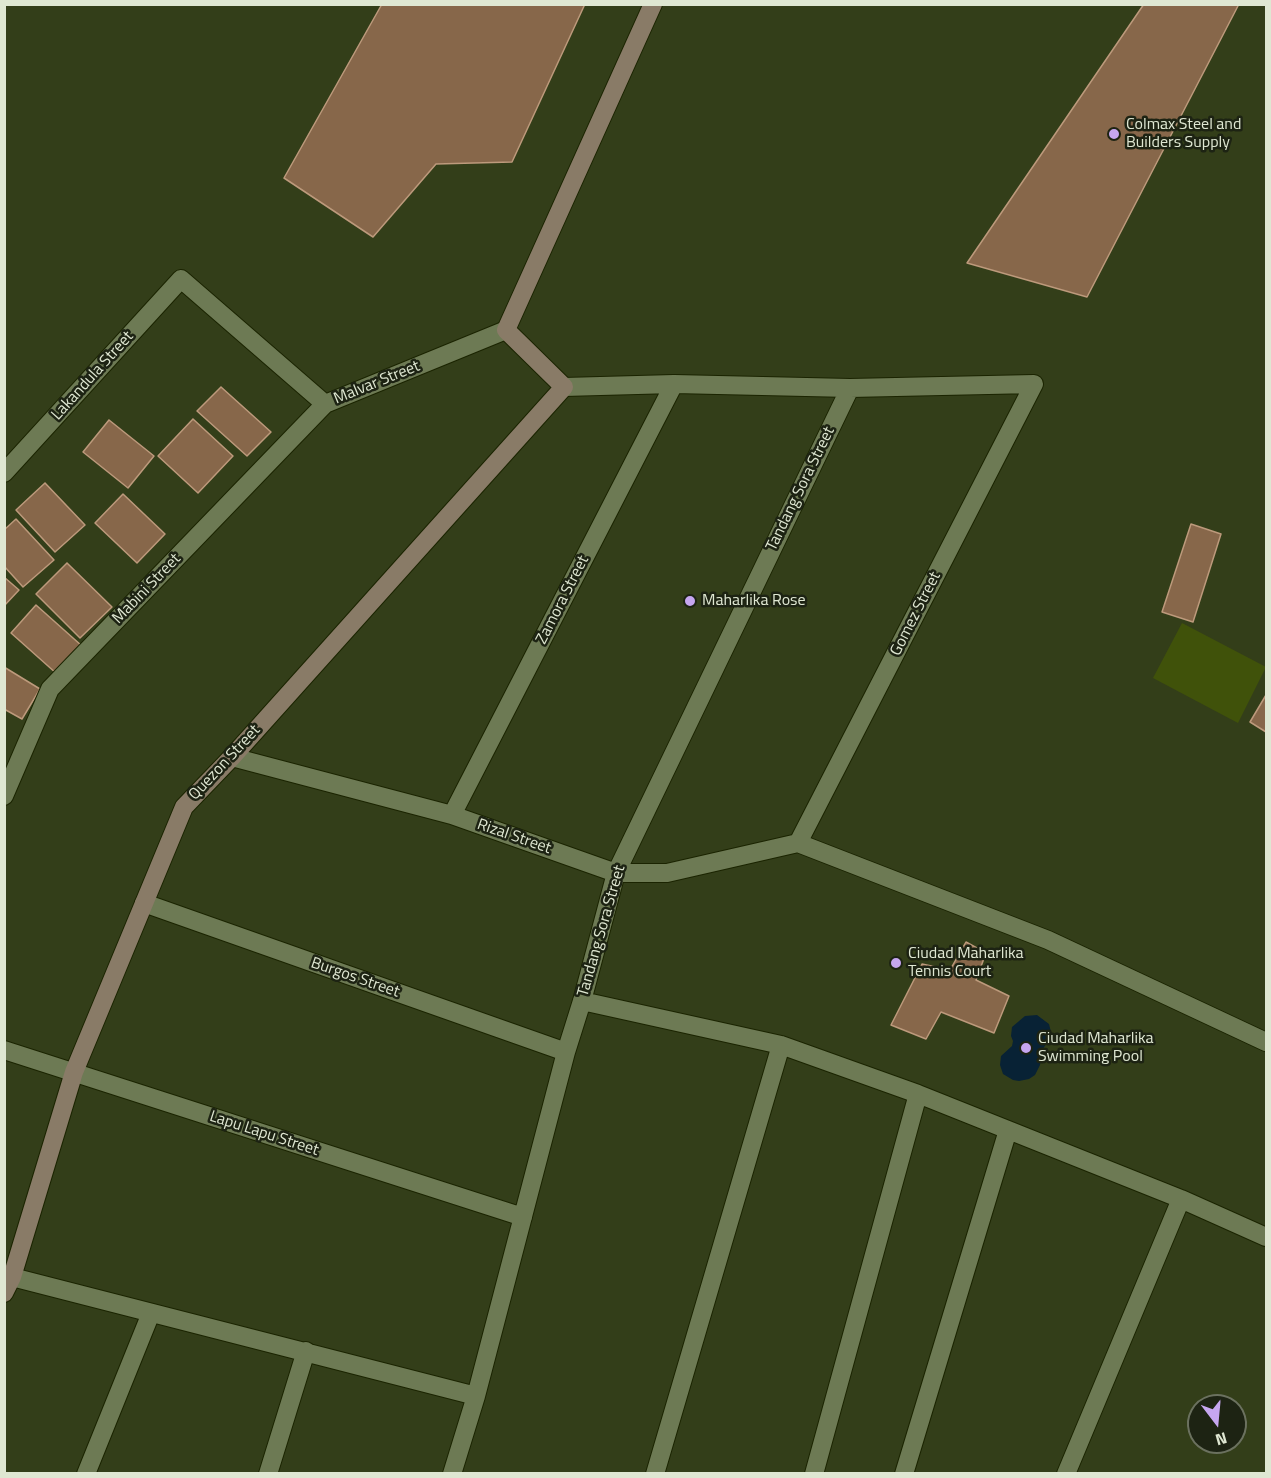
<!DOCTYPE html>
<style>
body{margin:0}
#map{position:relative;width:1271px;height:1478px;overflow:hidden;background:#333e19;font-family:"Titillium Web",sans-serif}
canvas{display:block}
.frame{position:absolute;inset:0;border:6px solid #dfe7d2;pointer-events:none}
.north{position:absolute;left:1187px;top:1394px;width:60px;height:60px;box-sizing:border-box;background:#1d2313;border:2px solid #6b715f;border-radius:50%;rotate:164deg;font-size:16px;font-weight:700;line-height:24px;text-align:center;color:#dfe7d2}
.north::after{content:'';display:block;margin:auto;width:21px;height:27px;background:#c6a6f0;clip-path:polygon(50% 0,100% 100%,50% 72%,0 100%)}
</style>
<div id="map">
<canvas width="1271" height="1478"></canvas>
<div class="frame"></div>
<div class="north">N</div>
</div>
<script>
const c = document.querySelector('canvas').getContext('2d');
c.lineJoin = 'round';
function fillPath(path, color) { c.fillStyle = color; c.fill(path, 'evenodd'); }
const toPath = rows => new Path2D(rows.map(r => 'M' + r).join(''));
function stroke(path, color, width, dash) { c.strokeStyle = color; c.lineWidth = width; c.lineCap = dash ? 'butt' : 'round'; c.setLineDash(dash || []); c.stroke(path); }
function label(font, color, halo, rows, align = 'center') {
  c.font = font + ' "Titillium Web",sans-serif'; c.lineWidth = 5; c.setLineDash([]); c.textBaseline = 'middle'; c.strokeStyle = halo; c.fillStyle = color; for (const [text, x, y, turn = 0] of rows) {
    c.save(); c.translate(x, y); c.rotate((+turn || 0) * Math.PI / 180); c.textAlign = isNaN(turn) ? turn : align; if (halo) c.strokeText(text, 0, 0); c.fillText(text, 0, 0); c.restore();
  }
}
fillPath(toPath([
 [1182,623,1266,667,1238,723,1153,678]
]), '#40520a');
fillPath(toPath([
 [1037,1015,1049,1024,1052,1036,1042,1050,1040,1065,1035,1075,1029,1079,1019,1081,1013,1080,1003,1074,1000,1065,1001,1056,1012,1046,1013,1041,1011,1036,1012,1027,1025,1016]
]), '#082235');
const building = toPath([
 [382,4,585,4,512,162,436,164,373,237,284,178,382,4],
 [1144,4,1239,4,1087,297,967,263,1144,4],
 [221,387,271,432,247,456,197,411,221,387],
 [193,419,233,456,198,493,158,456,193,419],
 [109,420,154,456,128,488,83,452,109,420],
 [45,483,85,525,55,552,16,510,45,483],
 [123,494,165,534,137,563,95,523,123,494],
 [16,519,54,560,23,587,4,566,4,530,16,519],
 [1191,524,1221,534,1193,622,1162,612,1191,524],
 [67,563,112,607,80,638,36,594,67,563],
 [4,577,19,590,4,606,4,577],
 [36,605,82,646,57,674,11,633,36,605],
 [4,667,40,689,22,719,4,709,4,667],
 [1266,695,1266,732,1250,722,1266,695],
 [966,942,986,953,976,980,1009,996,994,1033,941,1012,926,1039,891,1025,922,964,950,970,966,942]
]);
fillPath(building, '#87674a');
stroke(building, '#bd9a7c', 1.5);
const street = toPath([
 [564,387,674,384,850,388,1034,384,798,843],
 [4,473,181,279,325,404,506,330],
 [232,757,452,815,616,873,667,873,798,843],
 [4,796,50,689,325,404],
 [452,815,674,384],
 [798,843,1048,940,1266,1042],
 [144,903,566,1052],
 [582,1001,781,1045,918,1094,1181,1199,1266,1237],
 [4,1050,523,1217],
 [12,1277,476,1396],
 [86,1474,151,1313],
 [268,1474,306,1351],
 [452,1474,476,1396,566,1052,582,1001,616,873,850,388],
 [655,1474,781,1045],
 [814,1474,918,1094],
 [904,1474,1008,1130],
 [1066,1474,1181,1199]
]);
const secondary = toPath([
 [4,1293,12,1277,74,1072,184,807,232,757,564,387,506,330,653,4]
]);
stroke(street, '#1b2401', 20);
stroke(secondary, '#1b2401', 20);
stroke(street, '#6d7a54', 18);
stroke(secondary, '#897b67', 18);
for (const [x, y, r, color] of [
 [1114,134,6,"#c6a6f0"],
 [690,601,6,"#c6a6f0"],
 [896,963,6,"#c6a6f0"],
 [1026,1048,6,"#c6a6f0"]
]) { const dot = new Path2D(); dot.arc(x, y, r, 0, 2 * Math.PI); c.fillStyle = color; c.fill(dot); stroke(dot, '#1d2313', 2); }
label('16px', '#dfe7d2', '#1d2313', [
 ["Colmax Steel and",1126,125],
 ["Builders Supply",1126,143],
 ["Maharlika Rose",702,601],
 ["Ciudad Maharlika",908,954],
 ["Tennis Court",908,972],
 ["Ciudad Maharlika",1038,1039],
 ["Swimming Pool",1038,1057]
], 'left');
label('16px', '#dfe7d2', '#1d2313', [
 ["Lakandula Street",93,376,-48],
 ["Malvar Street",377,383,-22],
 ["Tandang Sora Street",801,489,-64],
 ["Mabini Street",147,589,-46],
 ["Zamora Street",563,600,-63],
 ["Gomez Street",916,614,-63],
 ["Quezon Street",225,763,-47],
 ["Rizal Street",514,837,19],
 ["Tandang Sora Street",602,931,-74],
 ["Burgos Street",355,978,19],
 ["Lapu Lapu Street",264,1134,18]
]);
</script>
